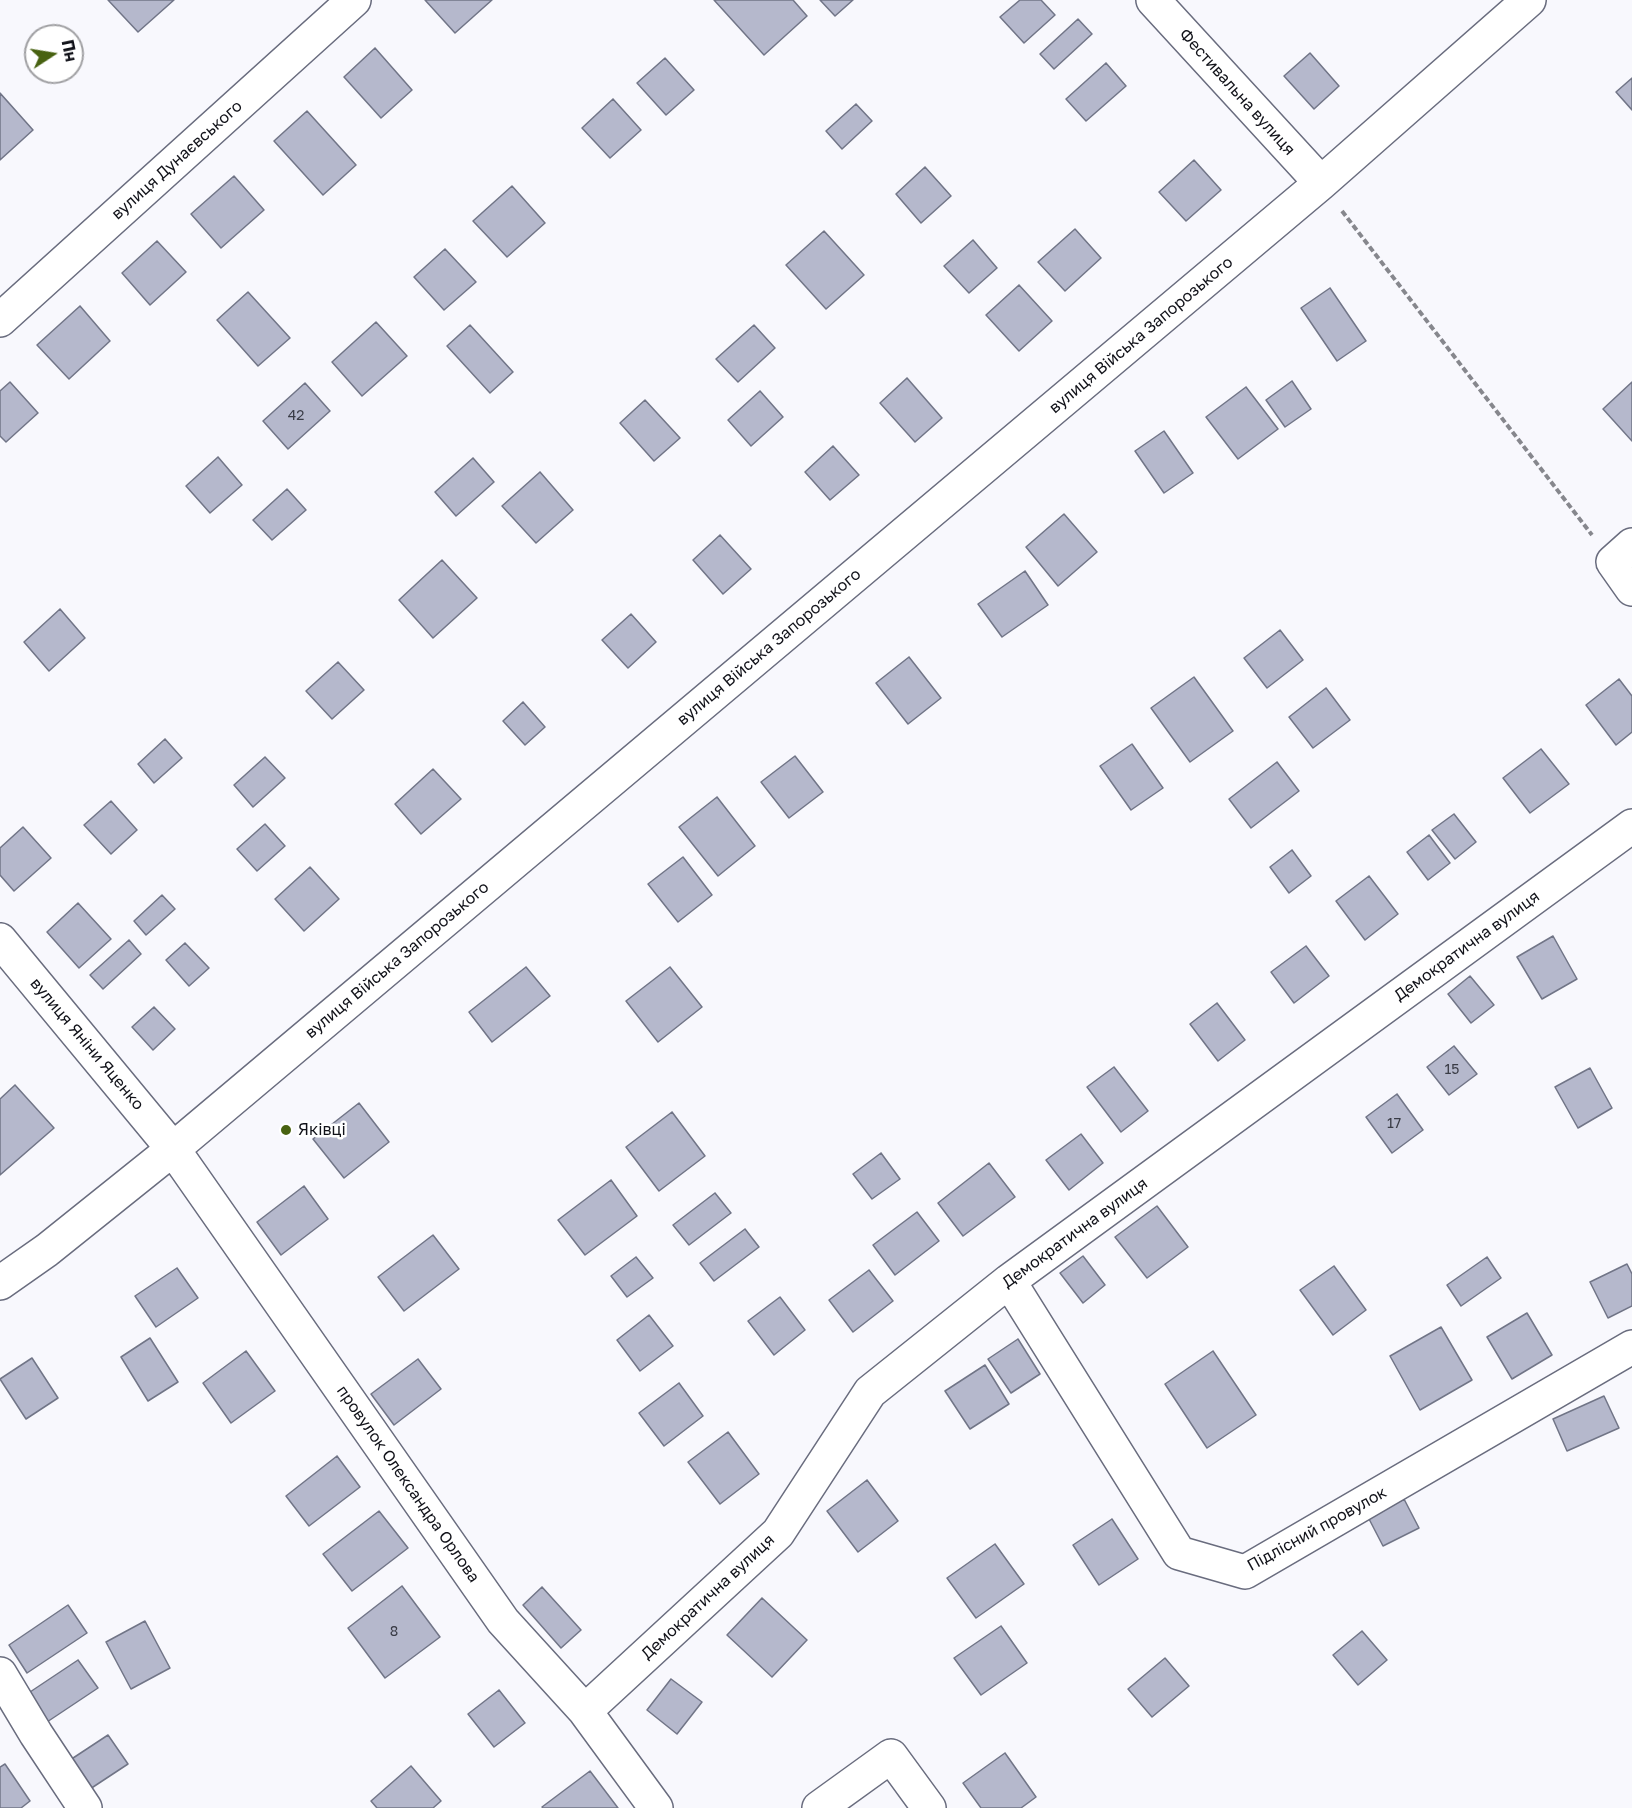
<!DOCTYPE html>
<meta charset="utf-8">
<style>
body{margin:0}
#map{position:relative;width:1632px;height:1808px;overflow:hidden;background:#f8f8fd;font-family:"Golos Text",sans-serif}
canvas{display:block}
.north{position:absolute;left:24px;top:24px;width:60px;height:60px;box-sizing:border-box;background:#fff;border:2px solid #a0a0a3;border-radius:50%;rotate:78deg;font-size:16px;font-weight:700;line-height:24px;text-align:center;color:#111219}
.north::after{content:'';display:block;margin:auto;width:21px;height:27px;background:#486211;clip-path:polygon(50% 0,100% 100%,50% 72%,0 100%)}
</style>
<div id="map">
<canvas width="1632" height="1808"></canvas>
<div class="north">Пн</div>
</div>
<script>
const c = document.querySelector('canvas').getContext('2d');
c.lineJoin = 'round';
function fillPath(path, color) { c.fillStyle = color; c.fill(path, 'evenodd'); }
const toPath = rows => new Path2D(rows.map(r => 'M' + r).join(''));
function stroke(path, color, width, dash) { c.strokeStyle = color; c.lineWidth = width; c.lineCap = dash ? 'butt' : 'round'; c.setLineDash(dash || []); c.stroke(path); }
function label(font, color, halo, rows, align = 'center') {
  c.font = font + ' "Golos Text",sans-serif'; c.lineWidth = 5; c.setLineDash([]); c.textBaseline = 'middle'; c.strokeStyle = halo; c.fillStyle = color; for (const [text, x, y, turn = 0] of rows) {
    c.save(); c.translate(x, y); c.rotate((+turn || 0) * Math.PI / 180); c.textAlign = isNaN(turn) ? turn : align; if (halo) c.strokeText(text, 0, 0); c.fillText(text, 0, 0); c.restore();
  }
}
const building = toPath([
 [108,0,174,0,138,32,108,0],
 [425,0,492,0,455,33,425,0],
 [714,0,793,0,807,16,764,55,714,0],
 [820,0,853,0,835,16,820,0],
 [1020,0,1041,0,1055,15,1024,43,1000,17,1020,0],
 [1078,19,1092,34,1054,69,1040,54,1078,19],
 [375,48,412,90,381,118,344,77,375,48],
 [1310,53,1339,86,1314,109,1284,76,1310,53],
 [665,58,694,90,666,115,637,83,665,58],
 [1106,63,1126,86,1086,121,1066,99,1106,63],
 [1632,78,1632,110,1616,92,1632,78],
 [0,93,33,130,0,160,0,93],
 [613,99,641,130,610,158,582,128,613,99],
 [856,104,872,121,842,149,826,131,856,104],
 [307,111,356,165,323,195,274,141,307,111],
 [1194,160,1221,190,1186,221,1159,192,1194,160],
 [925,167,951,196,921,223,896,194,925,167],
 [234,176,264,210,221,248,191,214,234,176],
 [512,186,545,223,507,257,473,221,512,186],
 [1075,229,1101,258,1065,291,1038,262,1075,229],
 [824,231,864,275,826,309,786,265,824,231],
 [973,240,997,268,969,293,944,266,973,240],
 [157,241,186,272,150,305,122,273,157,241],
 [445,249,476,282,444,310,414,277,445,249],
 [1019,285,1052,321,1019,351,986,315,1019,285],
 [1330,288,1366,341,1337,361,1301,308,1330,288],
 [248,292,290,338,258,366,217,320,248,292],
 [80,306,110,341,69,379,37,345,80,306],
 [376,322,407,356,362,396,332,362,376,322],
 [470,325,513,372,490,393,447,346,470,325],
 [754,325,775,348,738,382,716,359,754,325],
 [907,378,942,418,915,442,880,403,907,378],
 [1292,381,1311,409,1285,427,1266,400,1292,381],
 [10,382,38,413,6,442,0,436,0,391,10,382],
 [1632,382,1632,441,1603,409,1632,382],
 [305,383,330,411,288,449,263,421,305,383],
 [1246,387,1278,429,1238,459,1206,417,1246,387],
 [760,391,783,417,751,446,728,420,760,391],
 [645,400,680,438,654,461,620,423,645,400],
 [1164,431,1193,473,1164,493,1135,451,1164,431],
 [833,446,859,475,830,500,805,472,833,446],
 [218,457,242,485,210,513,186,486,218,457],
 [473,458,494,482,456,516,435,492,473,458],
 [540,472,573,510,536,543,502,506,540,472],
 [287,489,306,510,272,540,253,520,287,489],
 [1064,514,1097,552,1058,586,1026,547,1064,514],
 [720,535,751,569,723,594,693,560,720,535],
 [442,560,477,598,433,638,399,600,442,560],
 [1025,571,1048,605,1002,637,978,604,1025,571],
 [60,609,85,638,49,671,24,642,60,609],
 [631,614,656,642,628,668,602,640,631,614],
 [1280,630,1303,660,1267,688,1244,658,1280,630],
 [909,657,941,698,908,724,876,683,909,657],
 [338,662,364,690,332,719,306,691,338,662],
 [1194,677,1233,731,1190,762,1151,708,1194,677],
 [1619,679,1632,696,1632,732,1616,745,1586,705,1619,679],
 [1326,688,1350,720,1313,748,1289,717,1326,688],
 [523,702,545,727,525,745,503,721,523,702],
 [165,739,182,758,154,783,138,764,165,739],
 [1132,744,1163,788,1131,810,1100,766,1132,744],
 [1541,749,1569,784,1530,813,1503,778,1541,749],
 [795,756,823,792,789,818,761,782,795,756],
 [265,757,285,778,253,807,234,785,265,757],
 [1277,762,1299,791,1251,828,1229,799,1277,762],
 [433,769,461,799,421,834,395,804,433,769],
 [717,797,755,846,718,876,679,827,717,797],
 [111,801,137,830,111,854,84,825,111,801],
 [1454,814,1476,842,1455,859,1432,830,1454,814],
 [265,824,285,846,257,871,237,849,265,824],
 [23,827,51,858,14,891,0,875,0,848,23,827],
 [1429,835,1450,863,1428,880,1407,852,1429,835],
 [1292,850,1311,876,1289,893,1270,867,1292,850],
 [683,857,712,895,678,922,648,884,683,857],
 [310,867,339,899,304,931,275,899,310,867],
 [1369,876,1398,914,1365,940,1336,901,1369,876],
 [162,895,175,909,146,935,134,921,162,895],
 [78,903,111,939,79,968,47,932,78,903],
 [1553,936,1577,979,1542,999,1517,957,1553,936],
 [129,940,141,954,103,989,90,975,129,940],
 [185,943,209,968,189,986,166,960,185,943],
 [1306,946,1329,976,1294,1003,1271,972,1306,946],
 [526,967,550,996,492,1042,469,1012,526,967],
 [670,967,702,1007,658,1042,626,1001,670,967],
 [1470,976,1494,1005,1471,1023,1448,994,1470,976],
 [1217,1003,1245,1040,1218,1061,1190,1024,1217,1003],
 [154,1007,175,1029,153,1050,132,1027,154,1007],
 [1454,1046,1477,1074,1449,1095,1427,1067,1454,1046],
 [1114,1067,1148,1111,1121,1132,1087,1087,1114,1067],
 [1590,1068,1612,1108,1578,1128,1555,1087,1590,1068],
 [15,1085,54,1128,0,1175,0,1099,15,1085],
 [1397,1094,1423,1130,1392,1153,1366,1117,1397,1094],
 [359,1103,389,1142,344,1178,313,1139,359,1103],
 [672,1112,705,1156,659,1191,626,1147,672,1112],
 [1081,1134,1103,1163,1069,1190,1046,1160,1081,1134],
 [881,1153,900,1179,872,1199,853,1174,881,1153],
 [989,1163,1015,1197,963,1236,938,1203,989,1163],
 [611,1180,637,1216,585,1255,558,1220,611,1180],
 [304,1186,328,1219,281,1255,257,1222,304,1186],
 [715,1193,731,1213,689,1245,673,1225,715,1193],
 [1157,1206,1188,1247,1147,1278,1115,1237,1157,1206],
 [917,1212,939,1241,895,1275,873,1245,917,1212],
 [745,1229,759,1247,714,1281,700,1263,745,1229],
 [433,1235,459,1269,404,1311,378,1277,433,1235],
 [1083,1256,1105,1285,1083,1303,1060,1273,1083,1256],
 [636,1257,653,1278,627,1297,611,1276,636,1257],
 [1487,1257,1501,1278,1461,1306,1447,1285,1487,1257],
 [1627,1264,1632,1274,1632,1306,1608,1318,1590,1282,1627,1264],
 [1334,1266,1366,1310,1333,1335,1300,1290,1334,1266],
 [177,1268,198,1298,156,1327,135,1296,177,1268],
 [869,1270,893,1301,853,1332,829,1300,869,1270],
 [780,1297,805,1330,774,1355,748,1321,780,1297],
 [1527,1313,1552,1355,1512,1379,1487,1337,1527,1313],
 [649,1315,673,1346,640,1371,617,1340,649,1315],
 [1441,1327,1472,1380,1420,1410,1390,1356,1441,1327],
 [150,1338,178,1382,148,1401,121,1357,150,1338],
 [1018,1339,1040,1374,1011,1393,988,1359,1018,1339],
 [246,1351,275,1391,231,1423,203,1383,246,1351],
 [1213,1351,1256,1415,1207,1448,1165,1384,1213,1351],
 [32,1358,58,1398,26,1419,0,1379,32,1358],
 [418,1359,441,1389,394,1425,371,1394,418,1359],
 [985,1365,1009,1404,970,1429,945,1391,985,1365],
 [679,1383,703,1416,664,1446,639,1413,679,1383],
 [1604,1396,1619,1428,1567,1451,1553,1419,1604,1396],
 [728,1432,759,1474,720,1504,688,1462,728,1432],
 [337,1456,360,1487,309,1526,286,1496,337,1456],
 [867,1480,898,1521,858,1552,827,1511,867,1480],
 [1404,1499,1419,1528,1383,1546,1368,1517,1404,1499],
 [379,1511,408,1548,352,1591,323,1554,379,1511],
 [1112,1519,1138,1559,1099,1585,1073,1545,1112,1519],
 [995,1544,1024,1584,976,1618,947,1578,995,1544],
 [402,1586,440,1637,385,1678,348,1628,402,1586],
 [542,1587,581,1630,561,1648,523,1605,542,1587],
 [762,1598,807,1640,772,1677,727,1635,762,1598],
 [68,1605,87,1633,27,1673,9,1645,68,1605],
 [145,1621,170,1668,131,1689,106,1642,145,1621],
 [1001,1626,1027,1663,981,1695,954,1658,1001,1626],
 [1362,1631,1387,1660,1358,1685,1333,1655,1362,1631],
 [1165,1658,1189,1686,1152,1717,1128,1689,1165,1658],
 [78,1660,98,1688,47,1722,27,1694,78,1660],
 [671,1679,702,1702,677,1734,647,1710,671,1679],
 [499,1690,525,1723,494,1747,468,1714,499,1690],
 [108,1735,128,1764,87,1791,67,1762,108,1735],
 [1005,1753,1036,1797,1021,1808,981,1808,963,1783,1005,1753],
 [5,1764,30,1801,21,1808,0,1808,0,1767,5,1764],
 [411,1766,441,1801,433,1808,377,1808,371,1801,411,1766],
 [590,1771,618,1808,543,1808,542,1807,590,1771]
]);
fillPath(building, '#b5b8cc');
stroke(building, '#717587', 1.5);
const minor = toPath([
 [1153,0,1321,183],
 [0,320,354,0],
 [1632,545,1613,562,1632,589],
 [0,940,173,1149,503,1621,585,1711,656,1808],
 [1009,1281,1179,1553,1245,1572,1632,1347],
 [0,1283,47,1250,173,1149,1321,183,1529,0],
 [0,1674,36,1734,85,1808],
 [585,1711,778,1533,870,1392,1009,1281,1632,826],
 [819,1808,891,1756,929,1808]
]);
stroke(minor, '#696c7e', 36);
stroke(toPath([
 [1342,211,1592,535]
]), '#86878d', 4, [6, 3]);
stroke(minor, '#fff', 33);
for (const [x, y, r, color] of [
 [286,1130,6,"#486211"]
]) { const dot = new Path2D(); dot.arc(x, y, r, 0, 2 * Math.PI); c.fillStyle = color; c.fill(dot); stroke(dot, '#fff', 2); }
label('14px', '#3a3c46', null, [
 ["42",296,416],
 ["15",1452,1070],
 ["17",1394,1124],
 ["8",394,1632]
]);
label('16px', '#111219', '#fff', [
 ["Фестивальна вулиця",1237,92,48],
 ["вулиця Дунаєвського",177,160,-42],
 ["вулиця Війська Запорозького",1141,335,-40],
 ["вулиця Війська Запорозького",769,647,-40],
 ["Демократична вулиця",1467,946,-36],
 ["вулиця Війська Запорозького",397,960,-40],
 ["вулиця Яніни Яценко",87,1044,50],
 ["Демократична вулиця",1075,1233,-36],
 ["провулок Олександра Орлова",408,1484,55],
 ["Підлісний провулок",1317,1529,-29],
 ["Демократична вулиця",708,1597,-43]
]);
label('16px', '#111219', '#fff', [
 ["Яківці",298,1130]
], 'left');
</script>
